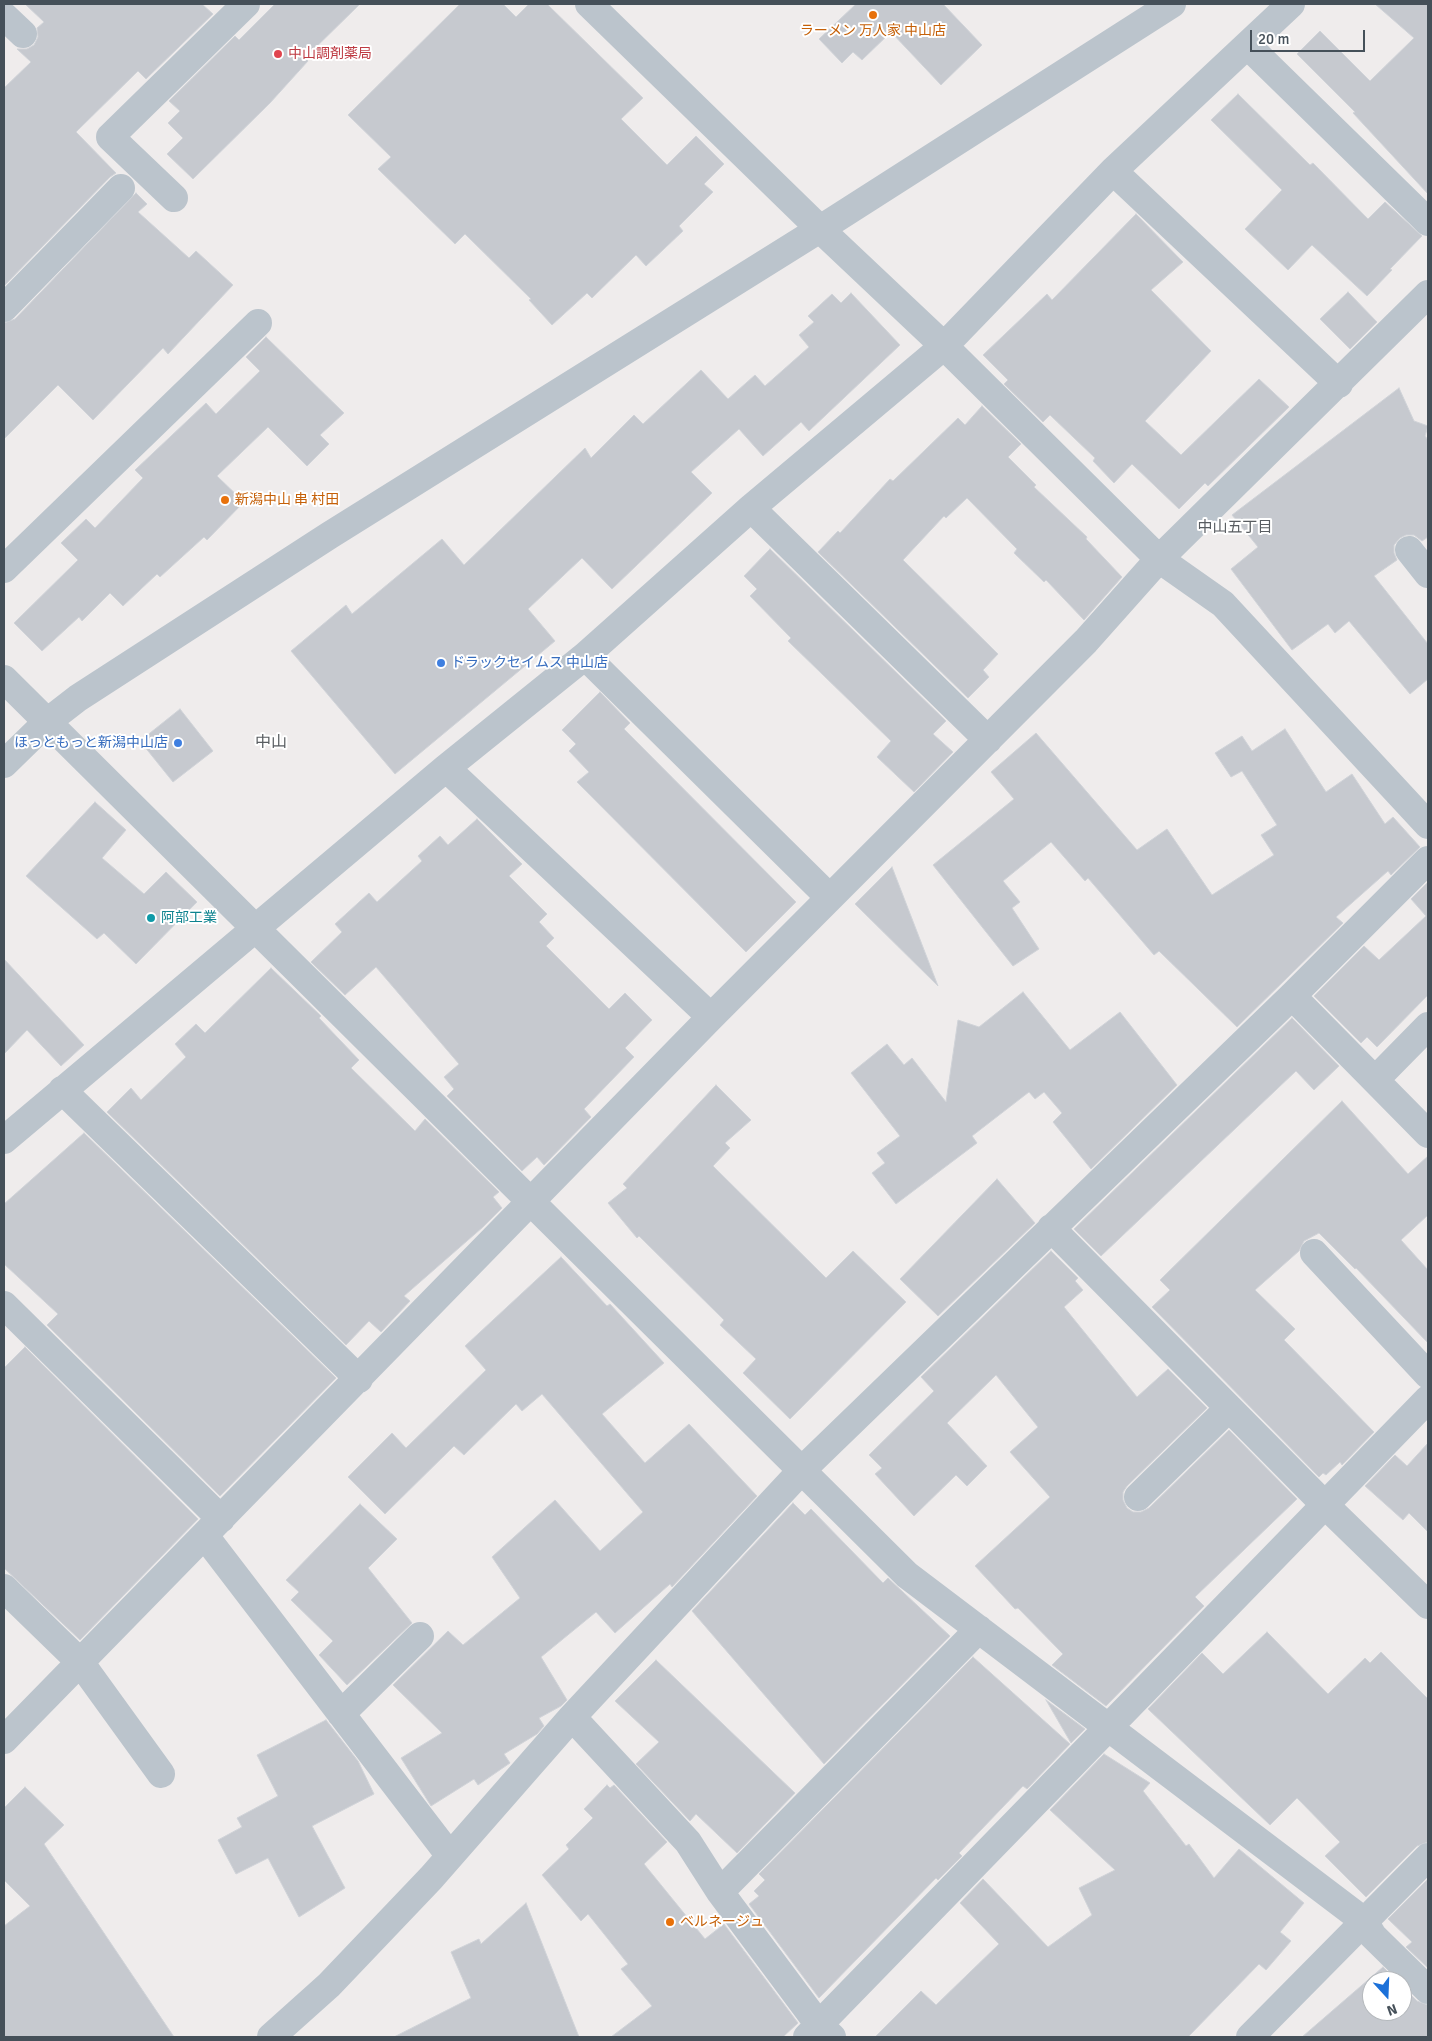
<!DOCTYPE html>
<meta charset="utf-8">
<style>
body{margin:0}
#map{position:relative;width:1432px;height:2041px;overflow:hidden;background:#efecec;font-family:Signika,sans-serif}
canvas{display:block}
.frame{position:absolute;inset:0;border:5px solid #455059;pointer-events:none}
.north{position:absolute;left:1362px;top:1971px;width:50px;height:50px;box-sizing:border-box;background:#fff;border:1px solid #b5b9bd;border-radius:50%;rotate:160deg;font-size:14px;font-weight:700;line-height:20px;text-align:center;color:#455059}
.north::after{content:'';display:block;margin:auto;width:18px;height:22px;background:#1c71d9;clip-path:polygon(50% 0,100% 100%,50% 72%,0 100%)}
.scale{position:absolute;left:1250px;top:30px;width:115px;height:22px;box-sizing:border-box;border:2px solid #455059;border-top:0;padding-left:6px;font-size:15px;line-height:18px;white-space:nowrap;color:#455059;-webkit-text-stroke:4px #fff;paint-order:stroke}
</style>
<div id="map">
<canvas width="1432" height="2041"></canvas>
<div class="frame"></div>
<div class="north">N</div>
<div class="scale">20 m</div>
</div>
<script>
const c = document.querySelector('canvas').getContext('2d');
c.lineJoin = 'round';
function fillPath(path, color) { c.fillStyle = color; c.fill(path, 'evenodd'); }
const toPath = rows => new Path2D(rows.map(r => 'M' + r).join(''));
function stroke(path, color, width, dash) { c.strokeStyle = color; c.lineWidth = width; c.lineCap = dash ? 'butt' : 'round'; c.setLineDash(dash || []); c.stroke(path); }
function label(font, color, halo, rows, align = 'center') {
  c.font = font + ' Signika,"Noto Sans JP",sans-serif'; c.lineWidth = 4; c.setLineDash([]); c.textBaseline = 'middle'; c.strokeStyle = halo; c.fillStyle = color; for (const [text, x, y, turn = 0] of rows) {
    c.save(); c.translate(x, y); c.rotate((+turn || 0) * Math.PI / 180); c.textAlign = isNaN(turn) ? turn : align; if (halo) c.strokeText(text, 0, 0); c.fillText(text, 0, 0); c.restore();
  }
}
const building = toPath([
 [25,4,202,4,213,14,146,79,138,71,76,132,116,173,110,177,4,286,4,88,31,62,17,49,27,49,34,45,38,37,37,28,44,22,25,4],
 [275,4,360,4,305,58,308,61,270,103,193,179,167,154,183,138,168,123,180,111,169,101,235,36,239,40,275,4],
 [460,4,503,4,516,17,529,4,547,4,643,98,621,119,667,165,696,136,724,164,704,184,713,192,679,226,683,231,646,266,636,255,592,298,587,293,552,325,529,300,531,299,465,234,455,244,378,169,391,157,348,115,460,4],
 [856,4,943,4,982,45,941,85,891,32,862,60,853,52,842,63,819,39,856,4],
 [1375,4,1428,4,1428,194,1353,113,1355,112,1297,54,1320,31,1370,81,1414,38,1375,4],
 [1238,94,1310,165,1313,163,1368,219,1385,202,1422,236,1390,269,1392,270,1367,296,1312,245,1288,270,1245,229,1282,190,1211,120,1238,94],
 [136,193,147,204,138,212,189,258,196,251,233,285,168,354,163,348,93,420,58,385,4,439,4,323,15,319,136,193],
 [1136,214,1183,262,1151,290,1211,351,1145,421,1181,455,1259,379,1289,407,1208,486,1205,483,1179,509,1132,464,1114,483,1093,461,1095,458,1050,415,1043,422,1004,384,1008,380,983,355,1047,294,1052,300,1136,214],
 [1348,292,1377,322,1350,349,1320,319,1348,292],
 [851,293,900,345,809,431,801,422,763,456,739,429,691,472,712,493,612,589,582,558,528,609,555,641,395,774,291,651,346,605,352,614,442,539,464,565,585,448,591,458,634,415,643,424,701,370,728,399,755,375,765,386,809,347,799,335,814,322,808,316,832,294,841,303,851,293],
 [266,337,344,413,320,435,329,444,307,466,268,427,217,476,244,502,207,540,204,537,160,577,157,574,123,606,110,593,82,621,79,617,42,651,14,623,78,560,61,543,86,519,95,528,143,478,135,470,206,403,216,414,260,371,246,357,266,337],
 [1399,388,1414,421,1428,426,1425,436,1428,440,1428,537,1422,541,1414,535,1406,535,1400,538,1394,545,1394,553,1397,560,1374,576,1428,644,1428,679,1410,694,1349,621,1335,633,1328,624,1292,650,1231,569,1258,547,1232,515,1399,388],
 [982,406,1021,444,1008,457,1036,485,1034,487,1087,537,1086,539,1122,577,1084,620,1046,580,1044,582,1014,553,1017,549,967,498,946,518,944,516,903,560,998,654,983,670,989,677,968,698,818,552,838,531,840,533,890,479,893,481,958,418,965,425,982,406],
 [770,549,946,721,933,734,953,752,914,792,877,757,891,741,788,641,791,638,750,596,757,589,744,576,770,549],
 [600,692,630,723,624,729,796,902,746,952,577,782,589,772,569,751,576,744,562,730,600,692],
 [180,709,213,751,173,782,140,741,180,709],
 [1285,729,1326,792,1352,774,1385,824,1393,817,1420,847,1391,875,1388,871,1336,917,1343,923,1237,1027,1159,951,1154,955,1088,878,1085,881,1051,842,1003,881,1020,902,1012,908,1039,949,1013,966,933,865,1014,799,991,772,1036,733,1137,850,1167,829,1212,895,1274,855,1261,835,1277,825,1242,771,1231,777,1215,753,1242,736,1252,751,1285,729],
 [95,802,126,830,102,858,144,894,166,872,197,902,136,964,104,933,97,939,26,876,95,802],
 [477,819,522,864,509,876,547,914,539,922,554,938,546,946,609,1009,625,993,652,1020,625,1048,634,1057,584,1109,591,1117,544,1165,537,1157,522,1171,447,1096,454,1089,444,1077,459,1064,376,967,345,995,311,962,342,932,335,924,369,893,377,902,422,861,418,856,440,836,448,845,477,819],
 [892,867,938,986,855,904,892,867],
 [1428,882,1428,995,1377,1047,1367,1037,1361,1043,1314,996,1364,946,1379,960,1426,916,1411,899,1428,882],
 [4,959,84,1045,61,1066,27,1030,4,1054,4,959],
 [271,968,321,1016,319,1018,359,1060,351,1068,415,1131,425,1119,499,1192,493,1197,502,1208,483,1227,404,1296,410,1301,381,1332,369,1321,346,1345,107,1112,131,1088,141,1100,186,1057,175,1044,196,1024,205,1033,271,968],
 [1023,992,1070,1050,1120,1012,1177,1085,1091,1169,1053,1122,1062,1113,1044,1092,1035,1099,1029,1092,972,1136,977,1143,896,1204,872,1173,885,1163,877,1153,900,1136,851,1073,887,1044,904,1065,912,1058,946,1102,958,1020,979,1027,1023,992],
 [1292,1018,1339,1066,1314,1090,1296,1071,1101,1256,1074,1229,1292,1018],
 [716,1085,751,1120,725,1143,730,1148,713,1166,826,1278,853,1251,906,1302,790,1419,743,1373,756,1359,720,1325,724,1320,639,1236,637,1238,608,1203,627,1188,623,1184,716,1085],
 [1342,1101,1408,1174,1428,1156,1428,1215,1401,1240,1428,1270,1428,1343,1356,1268,1355,1269,1319,1233,1304,1241,1299,1251,1255,1290,1295,1329,1284,1340,1374,1432,1342,1465,1340,1462,1326,1475,1323,1473,1319,1477,1152,1307,1170,1290,1160,1280,1342,1101],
 [84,1133,336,1378,220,1496,47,1325,58,1314,4,1264,4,1204,84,1133],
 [997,1179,1035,1223,938,1316,900,1279,997,1179],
 [1051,1251,1078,1278,1075,1281,1083,1290,1064,1307,1137,1397,1168,1369,1207,1408,1127,1486,1123,1492,1123,1500,1127,1508,1133,1512,1141,1512,1149,1508,1229,1430,1297,1499,1195,1597,1204,1606,1106,1706,1052,1665,1063,1654,1018,1608,1015,1609,975,1566,1050,1497,1010,1452,1038,1427,996,1375,947,1423,987,1466,967,1486,956,1475,914,1516,875,1474,882,1468,869,1455,934,1391,921,1377,1051,1251],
 [561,1257,607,1306,610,1304,664,1363,602,1414,645,1463,689,1424,757,1496,672,1587,670,1584,615,1633,596,1612,541,1657,567,1700,561,1706,539,1718,544,1726,537,1734,504,1754,510,1763,478,1785,474,1779,431,1806,401,1758,442,1733,393,1685,448,1631,463,1645,520,1598,492,1557,555,1500,600,1551,643,1512,542,1394,522,1411,516,1404,464,1455,454,1446,385,1514,348,1477,392,1433,406,1448,486,1370,465,1346,561,1257],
 [25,1347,198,1519,80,1640,4,1568,4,1368,25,1347],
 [1428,1443,1428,1532,1409,1513,1403,1520,1365,1486,1395,1455,1407,1466,1428,1443],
 [793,1503,805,1515,811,1509,883,1583,888,1578,950,1636,824,1764,692,1611,793,1503],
 [360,1504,397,1539,368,1568,412,1623,347,1685,319,1655,333,1641,291,1600,299,1592,286,1580,360,1504],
 [1267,1632,1328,1694,1365,1658,1370,1663,1381,1652,1428,1699,1428,1842,1417,1846,1366,1897,1325,1856,1340,1842,1297,1798,1270,1825,1148,1709,1202,1653,1223,1674,1267,1632],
 [973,1657,1070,1744,1027,1789,1023,1786,959,1853,962,1856,938,1880,936,1878,819,1998,749,1904,759,1896,754,1891,765,1880,759,1874,973,1657],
 [656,1660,795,1793,737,1853,696,1814,690,1821,636,1764,659,1742,615,1701,656,1660],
 [1046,1700,1085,1729,1071,1743,1046,1700],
 [326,1720,358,1761,374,1794,312,1826,345,1888,299,1917,268,1858,236,1874,218,1840,242,1827,237,1818,278,1796,257,1755,326,1720],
 [1104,1754,1150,1783,1143,1791,1186,1846,1189,1844,1214,1878,1239,1849,1304,1903,1280,1932,1291,1941,1266,1970,1259,1964,1188,2037,875,2037,921,1991,936,2005,999,1944,960,1903,983,1879,1048,1947,1092,1915,1079,1888,1115,1870,1050,1810,1104,1754],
 [607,1785,610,1788,614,1785,667,1842,644,1864,705,1939,724,1924,798,2023,783,2037,611,2037,652,2006,621,1969,628,1964,588,1914,581,1921,542,1875,569,1849,566,1845,593,1818,584,1809,607,1785],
 [25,1787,64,1825,44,1844,174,2037,4,2037,4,1926,30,1906,4,1880,4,1808,25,1787],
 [1428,1879,1428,1968,1406,1947,1412,1942,1388,1919,1428,1879],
 [526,1903,579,2037,394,2037,471,1998,451,1952,479,1939,481,1944,526,1903],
 [1383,1967,1397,1981,1372,1981,1372,2011,1402,2011,1402,1986,1417,2001,1428,2005,1428,2037,1302,2037,1383,1967]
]);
fillPath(building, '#c6c9cf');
stroke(building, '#d0d3d8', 1);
stroke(toPath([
 [589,4,820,229,944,346,1159,559,1223,604,1428,825],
 [4,16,23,34],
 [1248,46,1428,222],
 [1113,171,1339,384],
 [174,198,110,137,246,4],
 [4,308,121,188],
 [751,508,988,740],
 [1409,550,1428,574],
 [4,569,258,323],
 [585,656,829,897],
 [4,679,907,1575,1364,1921,1373,1936,1428,1990],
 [4,764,47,722,78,698,330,535,820,229,1172,4],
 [446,768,711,1017],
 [1292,996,1428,1134],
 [1375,1080,1428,1026],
 [62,1090,359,1379],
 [4,1140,446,768,585,656,751,508,944,346,1113,171,1291,4],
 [1051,1228,1324,1504,1428,1605],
 [1314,1253,1428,1375],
 [4,1305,221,1519],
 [1138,1497,1229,1408],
 [205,1536,450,1856],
 [4,1588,80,1662,161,1774],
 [341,1714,420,1636],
 [572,1717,688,1842,720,1892,819,2025,832,2037],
 [4,1740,711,1017,1086,641,1159,559,1428,294],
 [720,1892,979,1629],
 [271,2037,329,1985,431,1878,572,1717,802,1470,1292,996,1428,860],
 [807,2037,1428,1399],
 [1250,2037,1428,1857]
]), '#bbc4cc', 28);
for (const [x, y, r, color] of [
 [873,15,5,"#e8710a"],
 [278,54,5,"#e0444e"],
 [225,500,5,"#e8710a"],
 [441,663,5,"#3f7fe0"],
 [178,743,5,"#3f7fe0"],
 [151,918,5,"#0f9aa8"],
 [670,1922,5,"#e8710a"]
]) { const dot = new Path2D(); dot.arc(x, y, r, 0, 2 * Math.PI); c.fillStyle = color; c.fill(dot); stroke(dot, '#fff', 2); }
label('14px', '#c56008', '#fff', [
 ["ラーメン 万人家 中山店",873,31,"center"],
 ["新潟中山 串 村田",235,500],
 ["ベルネージュ",680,1922]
], 'left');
label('14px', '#be3a42', '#fff', [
 ["中山調剤薬局",288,54]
], 'left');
label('14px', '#366cbe', '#fff', [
 ["ドラックセイムス 中山店",451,663],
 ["ほっともっと新潟中山店",168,743,"right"]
], 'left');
label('14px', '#0d838f', '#fff', [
 ["阿部工業",161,918]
], 'left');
label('15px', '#595d61', '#fff', [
 ["中山五丁目",1235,528]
]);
label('16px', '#595d61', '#fff', [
 ["中山",271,743]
]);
</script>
